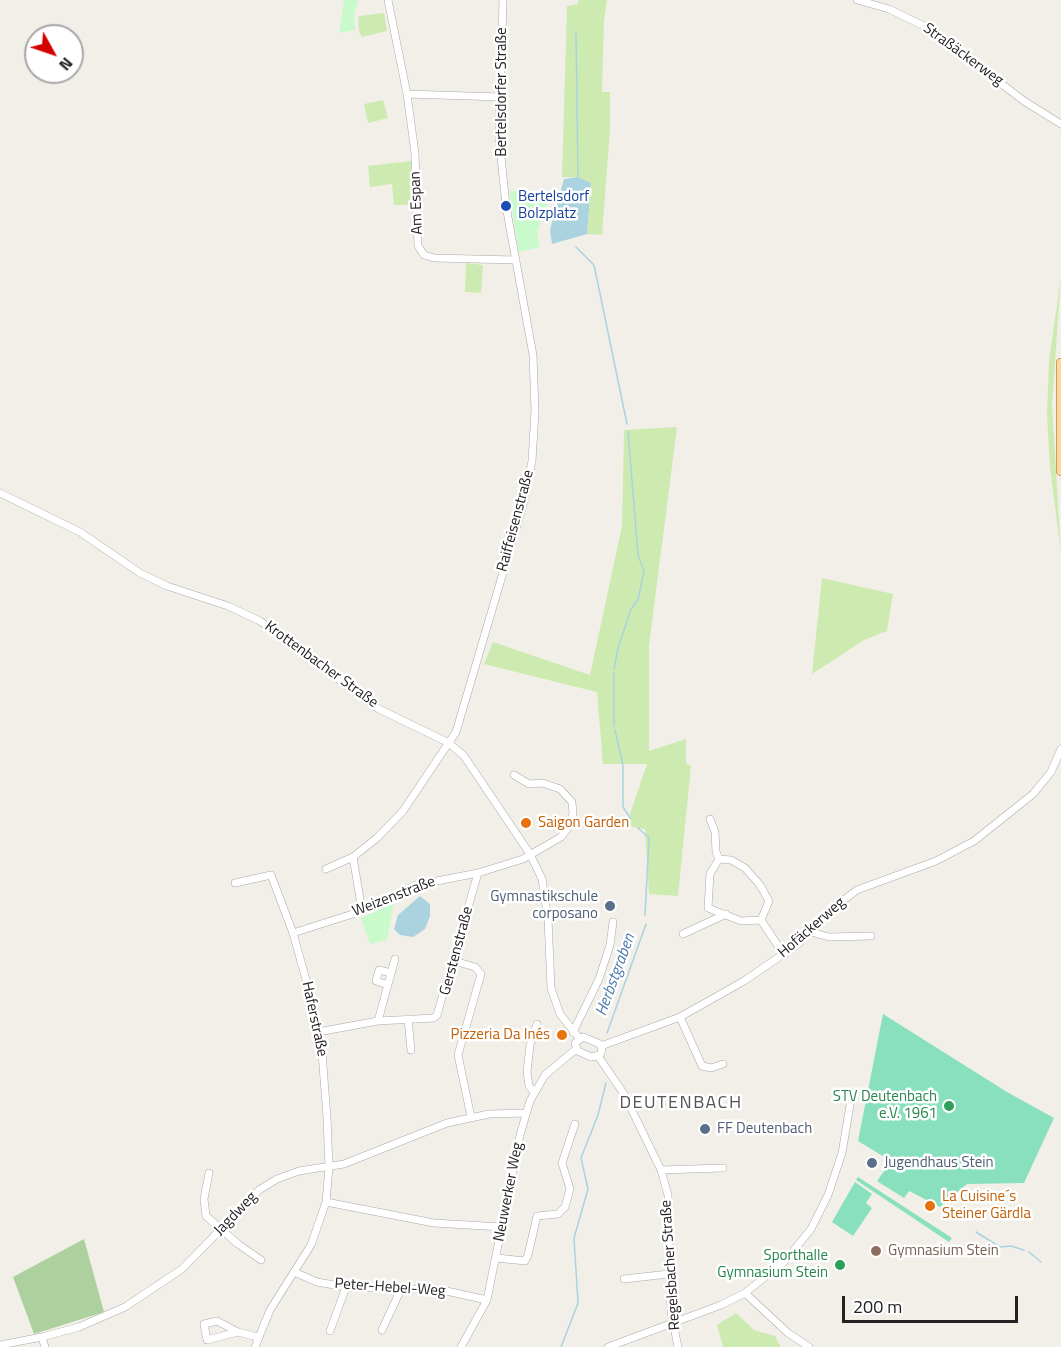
<!DOCTYPE html>
<meta charset="utf-8">
<style>
body{margin:0}
#map{position:relative;width:1061px;height:1347px;overflow:hidden;background:#f2efe9;font-family:"Titillium Web",sans-serif}
canvas{display:block}
.north{position:absolute;left:24px;top:24px;width:60px;height:60px;box-sizing:border-box;background:#fff;border:2px solid #a7a7a7;border-radius:50%;rotate:130deg;font-size:16px;font-weight:700;line-height:24px;text-align:center;color:#222}
.north::after{content:'';display:block;margin:auto;width:21px;height:27px;background:#d40000;clip-path:polygon(50% 0,100% 100%,50% 72%,0 100%)}
.scale{position:absolute;left:842px;top:1296px;width:176px;height:27px;box-sizing:border-box;border:3px solid #222;border-top:0;padding-left:8px;font-size:18px;line-height:21px;white-space:nowrap;color:#222;-webkit-text-stroke:4px #fff;paint-order:stroke}
</style>
<div id="map">
<canvas width="1061" height="1347"></canvas>
<div class="north">N</div>
<div class="scale">200 m</div>
</div>
<script>
const c = document.querySelector('canvas').getContext('2d');
c.lineJoin = 'round';
function fillPath(path, color) { c.fillStyle = color; c.fill(path, 'evenodd'); }
const toPath = rows => new Path2D(rows.map(r => 'M' + r).join(''));
function stroke(path, color, width, dash) { c.strokeStyle = color; c.lineWidth = width; c.lineCap = dash ? 'butt' : 'round'; c.setLineDash(dash || []); c.stroke(path); }
function label(font, color, halo, rows, align = 'center') {
  c.font = font + ' "Titillium Web",sans-serif'; c.lineWidth = 5; c.setLineDash([]); c.textBaseline = 'middle'; c.strokeStyle = halo; c.fillStyle = color; for (const [text, x, y, turn = 0] of rows) {
    c.save(); c.translate(x, y); c.rotate((+turn || 0) * Math.PI / 180); c.textAlign = isNaN(turn) ? turn : align; if (halo) c.strokeText(text, 0, 0); c.fillText(text, 0, 0); c.restore();
  }
}
fillPath(toPath([
 [578,0,607,0,604,21,602,92,610,92,610,129,602,235,587,234,591,183,578,177,562,177,567,6,578,4],
 [384,13,387,31,362,37,359,31,358,16],
 [383,100,388,118,368,123,364,104],
 [411,161,413,205,394,205,392,184,370,187,368,166],
 [466,263,483,265,481,293,465,292],
 [1061,277,1052,405,1061,554,1050,467,1047,415,1049,361],
 [677,427,649,646,649,751,686,739,686,763,691,766,678,896,649,894,645,829,626,826,647,764,603,764,597,692,484,664,493,642,590,675,622,526,624,430],
 [822,578,893,594,887,631,864,640,812,674],
 [736,1313,754,1330,775,1336,781,1347,723,1347,717,1325]
]), '#cdebb0');
fillPath(toPath([
 [84,1239,104,1312,34,1334,13,1277]
]), '#add19e');
fillPath(toPath([
 [344,0,358,0,354,15,355,30,339,33],
 [509,191,552,191,537,232,540,247,519,252],
 [394,903,387,940,370,944,361,918]
]), '#c8facc');
fillPath(toPath([
 [883,1014,1007,1092,1054,1118,1024,1183,967,1184,940,1207,909,1191,904,1198,877,1181,891,1161,858,1141],
 [858,1177,952,1238,949,1242,856,1180],
 [855,1182,872,1194,866,1203,872,1208,853,1236,832,1222]
]), '#88e0be');
fillPath(toPath([
 [578,177,591,183,587,234,552,244,550,230,564,179],
 [420,896,430,904,430,916,425,929,413,937,400,935,394,929,398,915]
]), '#aad3df');
stroke(toPath([
 [576,32,578,177],
 [576,247,594,265,627,424],
 [614,669,618,648,631,609,638,600,644,571,638,555,628,432],
 [614,673,614,726],
 [615,730,623,765,623,807,631,819],
 [638,828,649,838,645,915],
 [607,1033,646,924],
 [976,1232,1000,1247,1011,1246,1024,1250],
 [1029,1252,1041,1262],
 [561,1347,578,1303,574,1238,588,1189,581,1158,598,1115,606,1083]
]), '#aad3df', 1.5);
const minor = toPath([
 [388,0,407,94,415,153,418,246,424,255,434,258,516,260],
 [857,0,889,9,930,29,1024,101,1061,124],
 [407,94,500,97],
 [0,493,80,532,140,573,167,586,228,606,260,621,377,708,449,743,464,756,530,854,542,879,548,919,551,988,560,1014,579,1038],
 [710,819,715,832,716,852,719,859],
 [353,857,362,911],
 [719,859,731,860,745,868,760,885,769,901,761,920,741,921,708,908,710,874,719,859],
 [326,869,353,857,377,838,403,811,456,732,523,505,532,461,535,411,533,355,506,206,499,137,503,0],
 [235,883,271,875,293,933,310,994,322,1053,327,1117,329,1168,326,1202,311,1245,270,1310,255,1347],
 [761,920,784,955],
 [811,932,829,937,871,936],
 [293,933,362,911,416,885,478,873,523,859,561,837,568,828,573,814,572,802,560,789,543,783,529,784,514,775],
 [683,934,726,914],
 [454,961,475,967,481,974,458,1055,471,1117],
 [388,985,376,981,379,970,391,973],
 [680,1017,702,1066,711,1068,723,1064],
 [408,1019,411,1050],
 [378,1021,395,959],
 [318,1032,378,1021,434,1018,437,1015,478,873],
 [573,1032,599,979,610,945,613,922],
 [583,1037,600,1044,602,1050,600,1055,591,1057,578,1051,575,1043,583,1037],
 [601,1046,680,1017,744,981,798,944,833,908,857,890,936,861,974,841,1033,794,1051,772,1061,749],
 [598,1056,624,1094,661,1170,668,1195,671,1312,678,1347],
 [534,1092,529,1086,527,1072,530,1045,537,1024],
 [661,1170,723,1168],
 [209,1173,204,1199,206,1216,238,1244,261,1260],
 [326,1202,434,1223,502,1227],
 [497,1258,525,1261,528,1255,537,1216,558,1214,565,1207,570,1189,562,1163,575,1124],
 [294,1272,317,1282,346,1287,442,1290,487,1300],
 [624,1279,669,1274],
 [745,1293,788,1333,809,1347],
 [382,1330,401,1289],
 [330,1331,346,1287],
 [238,1332,207,1340,204,1324,217,1321,238,1332,257,1337],
 [42,1337,45,1347],
 [0,1345,42,1337,79,1327,125,1307,182,1269,259,1190,277,1179,299,1171,344,1164,447,1123,489,1114,525,1113],
 [461,1347,487,1300,520,1135,530,1101,545,1075,576,1049],
 [608,1347,721,1305,745,1293,785,1261,811,1229,828,1195,842,1153,852,1093]
]);
const major = toPath([
 [1061,363,1061,471]
]);
stroke(minor, '#a9a9a9', 8);
stroke(major, '#a06b00', 10);
stroke(minor, '#fff', 7);
stroke(major, '#fcd6a4', 9);
for (const [x, y, r, color] of [
 [506,206,6,"#1a4fb4"],
 [526,823,6,"#e8710a"],
 [610,906,6,"#5c6f8a"],
 [562,1035,6,"#e8710a"],
 [949,1106,6,"#2e9e5b"],
 [705,1129,6,"#5c6f8a"],
 [872,1163,6,"#5c6f8a"],
 [930,1206,6,"#e8710a"],
 [876,1251,6,"#8d6e63"],
 [840,1265,6,"#2e9e5b"]
]) { const dot = new Path2D(); dot.arc(x, y, r, 0, 2 * Math.PI); c.fillStyle = color; c.fill(dot); stroke(dot, '#fff', 2); }
label('15px', '#222', '#fff', [
 ["Straßäckerweg",963,55,36],
 ["Bertelsdorfer Straße",502,92,-90],
 ["Am Espan",417,203,-92],
 ["Raiffeisenstraße",516,521,-75],
 ["Krottenbacher Straße",321,665,36],
 ["Weizenstraße",394,897,-21],
 ["Hofäckerweg",812,928,-41],
 ["Gerstenstraße",457,951,-75],
 ["Haferstraße",314,1019,78],
 ["Neuwerker Weg",509,1192,-79],
 ["Jagdweg",236,1214,-46],
 ["Regelsbacher Straße",671,1265,-94],
 ["Peter-Hebel-Weg",390,1288,4]
]);
label('15px', '#164399', '#fff', [
 ["Bertelsdorf",518,197],
 ["Bolzplatz",518,214]
], 'left');
label('15px', '#c56008', '#fff', [
 ["Saigon Garden",538,823],
 ["Pizzeria Da Inés",550,1035,"right"],
 ["La Cuisine´s",942,1197],
 ["Steiner Gärdla",942,1214]
], 'left');
label('15px', '#4e5e75', '#fff', [
 ["Gymnastikschule",598,897,"right"],
 ["corposano",598,914,"right"],
 ["FF Deutenbach",717,1129],
 ["Jugendhaus Stein",884,1163]
], 'left');
label('15px', '#27864d', '#fff', [
 ["STV Deutenbach",937,1097],
 ["e.V. 1961",937,1114],
 ["Sporthalle",828,1256],
 ["Gymnasium Stein",828,1273]
], 'right');
label('15px', '#785e54', '#fff', [
 ["Gymnasium Stein",888,1251]
], 'left');
label('italic 16px', '#4a7aab', '#fff', [
 ["Herbstgraben",616,975,-70]
]);
c.letterSpacing = '1.5px';
label('18px', '#555', '#fff', [
 ["DEUTENBACH",681,1104]
]);
c.letterSpacing = '0px';
</script>
